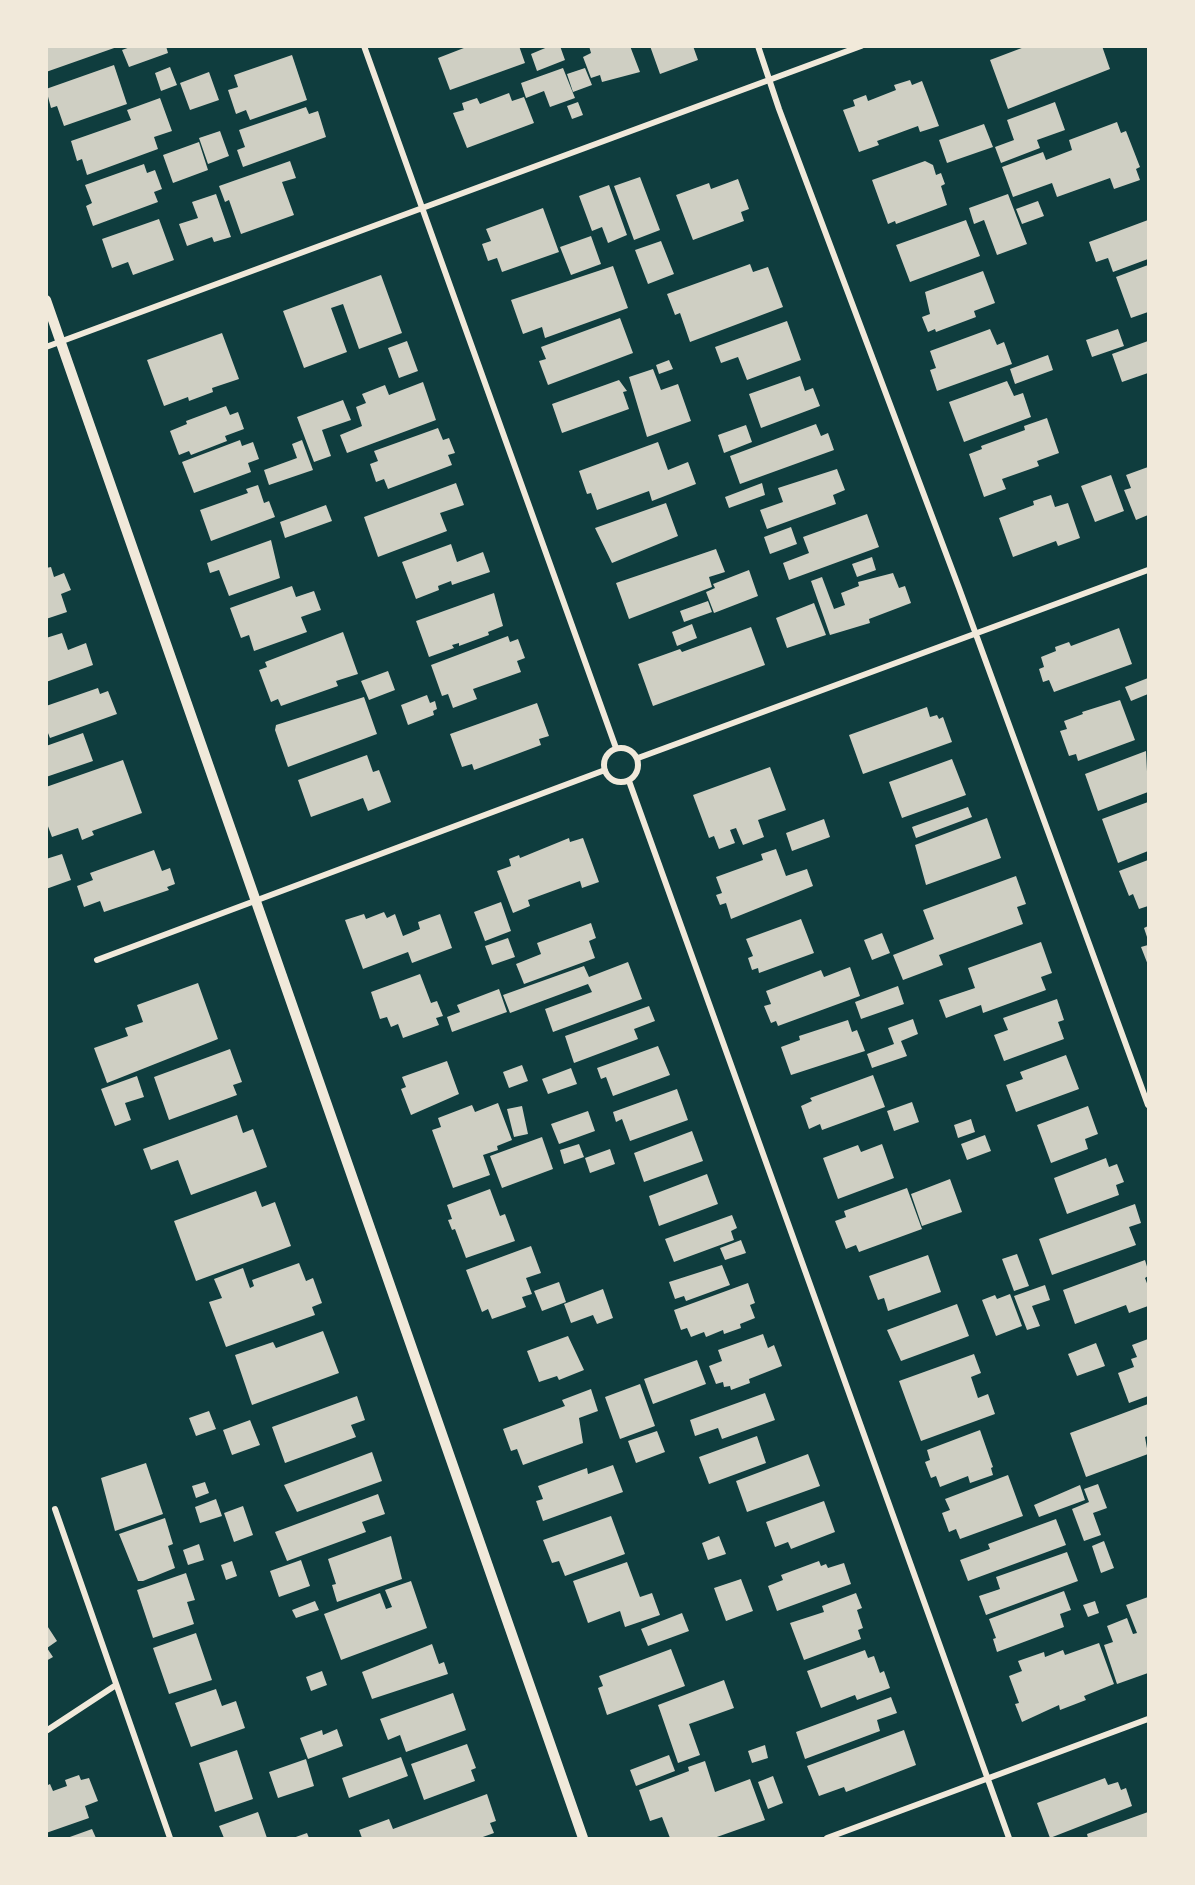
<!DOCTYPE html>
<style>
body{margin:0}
#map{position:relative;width:1195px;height:1885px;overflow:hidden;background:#0f3d3e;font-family:"IBM Plex Serif",serif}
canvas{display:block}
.frame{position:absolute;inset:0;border:48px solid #f1e9da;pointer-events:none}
</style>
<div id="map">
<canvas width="1195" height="1885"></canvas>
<div class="frame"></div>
</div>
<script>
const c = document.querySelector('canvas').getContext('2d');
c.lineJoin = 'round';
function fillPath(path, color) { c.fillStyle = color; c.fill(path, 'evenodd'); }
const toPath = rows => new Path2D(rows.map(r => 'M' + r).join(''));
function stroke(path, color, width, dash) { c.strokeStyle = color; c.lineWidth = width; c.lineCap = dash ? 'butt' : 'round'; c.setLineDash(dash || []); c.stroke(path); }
fillPath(toPath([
 [46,46,116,46,117,47,46,72],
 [133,46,166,46,168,53,129,67,122,50],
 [469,46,519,46,525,63,450,90,438,58],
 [550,46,560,46,565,60,537,71,531,54],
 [589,46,630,46,640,72,602,82,600,75,591,78,583,57,591,53],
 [650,46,693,46,698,60,660,74],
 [1027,46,1102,46,1110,69,1008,109,990,60],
 [292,55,307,100,250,120,246,110,236,114,228,90,238,87,234,75],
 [114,65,127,104,64,126,57,106,51,108,46,89],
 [170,67,177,85,161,91,155,73],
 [563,68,575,98,550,107,544,91,526,98,521,83],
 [585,68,592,85,573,92,567,74],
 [209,72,219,100,190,110,180,83],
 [910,80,912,85,922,81,939,126,920,132,918,126,877,141,879,145,859,152,843,110,855,106,853,100,866,95,868,101,896,90,894,85],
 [509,93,512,101,524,97,534,123,467,148,453,113,464,110,462,103,477,98,480,104],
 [160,98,172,131,154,137,158,149,87,175,82,159,77,161,71,141,131,120,127,110],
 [578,102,583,115,572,119,567,106],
 [1055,102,1065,130,1037,140,1040,148,1001,163,995,147,1014,140,1007,120],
 [306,107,309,114,318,111,326,137,243,167,237,150,245,147,239,130],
 [1117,122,1121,133,1126,131,1140,167,1136,169,1140,180,1114,189,1110,178,1057,197,1052,183,1013,197,1002,167,1043,152,1046,160,1072,150,1069,140],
 [984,124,993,147,947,163,939,140],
 [220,131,229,156,208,164,199,138],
 [199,142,208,170,173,183,163,155],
 [290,161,296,178,282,182,294,215,241,234,229,200,225,202,219,186],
 [925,161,933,165,936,175,941,173,945,184,941,186,947,205,896,224,895,221,888,224,872,180],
 [144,164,147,173,155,170,162,189,154,192,158,202,93,226,86,206,92,203,85,185],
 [640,177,660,230,634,240,614,186],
 [738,179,749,209,741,212,744,221,693,240,676,195,709,183,711,189],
 [609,185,627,235,608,243,602,227,592,231,579,196],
 [216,194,231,237,214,242,212,237,187,246,179,224,198,218,192,202],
 [1008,194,1027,244,997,255,984,220,974,224,969,208],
 [1038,201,1044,216,1022,224,1016,209],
 [543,208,559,252,502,272,497,258,488,261,482,244,491,241,486,229],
 [159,219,174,260,133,275,128,262,112,268,102,239],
 [966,220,980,256,910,282,896,245],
 [1148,220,1148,259,1113,272,1108,258,1096,262,1089,242],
 [591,236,601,264,571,275,560,247],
 [661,241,674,274,648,284,635,250],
 [750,264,753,272,768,267,783,307,690,342,680,313,675,315,667,294],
 [1148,265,1148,312,1131,318,1116,277],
 [613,266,628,308,545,338,542,327,523,334,511,300],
 [983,271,995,303,974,311,976,317,936,332,935,329,928,332,922,317,930,314,925,292],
 [381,275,402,333,359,349,343,304,331,308,347,352,304,368,283,311],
 [620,318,633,353,548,385,539,361,546,359,541,347],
 [787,321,801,360,747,380,738,357,721,363,715,347],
 [990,329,997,345,1004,342,1012,364,937,391,930,370,936,368,930,351],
 [1118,329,1124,346,1092,357,1086,340],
 [222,333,239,379,212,388,213,392,189,401,188,397,164,406,147,360],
 [407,341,418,371,399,378,388,348],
 [1148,341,1148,373,1122,382,1112,354],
 [1048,355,1053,370,1015,384,1010,369],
 [669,360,673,369,659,374,656,365],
 [653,369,661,390,678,384,691,421,647,437,629,377],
 [800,376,805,391,813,388,820,406,761,428,749,394],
 [619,380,627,391,623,392,629,409,562,433,552,404],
 [1007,381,1014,396,1023,393,1031,417,964,442,949,402],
 [423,382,436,420,347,453,340,435,362,426,356,407,366,403,362,394,385,385,389,395],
 [343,400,351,420,322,430,331,456,314,462,297,417],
 [226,406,230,415,238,412,244,429,225,436,227,441,191,455,189,451,179,455,170,431,187,424,186,421],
 [1047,418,1059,453,1037,461,1039,466,1002,479,1006,489,984,497,969,454,982,449,981,446,1025,430,1024,426],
 [816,424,821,436,828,433,834,450,740,484,730,456],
 [746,425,752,442,724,453,718,435],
 [438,428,443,440,449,438,455,453,448,455,452,465,388,489,384,479,376,482,370,464,378,461,374,451],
 [240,440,242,446,253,442,259,459,248,463,251,472,194,493,182,462],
 [302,440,313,470,269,485,264,470,297,458,292,444],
 [658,442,668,470,688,462,696,484,652,501,649,491,597,510,591,493,587,494,579,471],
 [1148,467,1148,515,1136,520,1124,490,1131,488,1126,475],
 [837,469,845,490,833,495,836,504,767,529,760,510,783,502,778,488],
 [1111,475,1124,511,1095,522,1081,486],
 [456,483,464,505,440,513,447,531,378,557,364,517],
 [762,483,765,495,729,508,725,497],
 [258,485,264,503,269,501,275,517,211,541,200,510,248,493,246,489],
 [1051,495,1055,507,1068,503,1080,538,1058,546,1056,541,1013,557,999,518,1034,505,1033,501],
 [666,503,678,536,612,563,595,528],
 [326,505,332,521,285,538,280,522],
 [867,514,879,547,789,580,783,563,809,553,803,537],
 [791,527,797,544,770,554,764,537],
 [271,540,280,578,229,596,219,570,210,573,207,563],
 [451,544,457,562,483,552,490,572,452,585,451,581,438,586,439,590,416,599,402,562],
 [716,549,725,572,709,577,712,587,629,619,616,583],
 [872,557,876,570,857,577,852,564],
 [51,567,54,577,64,573,71,590,61,594,67,612,46,619,46,568],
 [749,570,758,596,714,613,706,592,715,588,713,584],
 [893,573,899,588,905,586,911,603,869,619,870,623,830,635,811,581,822,577,834,609,845,605,841,593,859,586,858,582],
 [292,586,296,597,314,591,321,610,301,617,307,632,254,651,249,635,241,638,230,608],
 [494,593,503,626,488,632,489,635,459,646,459,643,452,645,454,648,429,657,416,621],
 [708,601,712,612,684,622,680,611],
 [814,603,826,635,787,648,776,618],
 [692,624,697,638,677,646,672,632],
 [751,627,765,665,653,706,638,664,680,649,682,652],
 [1119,628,1132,664,1054,692,1049,680,1043,682,1039,669,1044,667,1041,657,1056,651,1055,647,1069,642,1071,646],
 [343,632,358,674,336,681,338,686,281,706,278,699,271,702,259,670,267,667,265,662],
 [62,633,68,650,86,643,93,665,46,682,46,638],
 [508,636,510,642,518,639,525,658,517,661,521,672,473,689,477,699,453,708,448,694,442,696,431,665],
 [388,671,395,690,369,700,361,681],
 [1148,678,1148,694,1131,701,1125,687],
 [98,688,100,694,108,691,117,714,50,738,46,728,46,706],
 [427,695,430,703,435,701,437,709,433,711,434,715,408,725,401,705],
 [364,697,377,734,288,767,275,730,276,725],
 [1120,700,1135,740,1078,761,1076,754,1069,756,1060,731,1067,729,1064,721,1083,714,1082,712],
 [537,703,549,736,539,739,541,745,474,770,472,764,462,767,450,734],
 [927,707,930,717,937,715,939,719,943,717,952,742,863,774,849,735],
 [83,733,93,761,46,777,46,746],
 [1146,751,1148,792,1098,811,1085,774],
 [367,755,373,772,379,770,391,802,368,811,363,798,311,817,298,780],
 [952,759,966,795,902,818,889,782],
 [123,760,142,813,92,831,94,835,82,840,78,828,52,837,46,821,46,787],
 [770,767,786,810,758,820,764,837,743,845,736,828,730,830,735,843,719,849,714,836,709,838,693,795],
 [1148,802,1148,851,1118,863,1102,819],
 [968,807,972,817,916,838,912,827],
 [987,818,1001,858,926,885,915,845],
 [824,819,830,837,792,851,786,833],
 [569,838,570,842,583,838,599,882,582,888,580,881,528,900,530,906,513,913,497,871,511,866,509,859,519,855,520,858],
 [776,849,786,876,807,869,813,886,731,919,726,903,720,905,716,895,722,893,716,877,763,860,761,854],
 [154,850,162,871,170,868,175,884,167,887,169,890,104,912,100,901,84,907,77,886,93,880,90,873],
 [62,854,71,880,46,889,46,859],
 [1148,860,1148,906,1139,909,1133,894,1129,896,1119,871],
 [1016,876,1026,904,1017,907,1023,924,939,955,943,965,903,980,893,955,934,939,923,910],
 [501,902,511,931,485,941,474,912],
 [384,912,387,918,395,914,403,936,420,929,418,922,440,914,452,948,412,963,408,952,363,969,345,920,364,914,366,919],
 [801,919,814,953,759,973,758,968,752,970,748,958,753,956,746,939],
 [591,923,596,938,589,941,595,958,524,984,516,964,541,954,537,943],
 [1148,926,1148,940,1144,928],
 [882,933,890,953,872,960,864,940],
 [508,938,515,957,492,965,485,946],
 [1041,942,1052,973,1041,977,1046,990,983,1013,981,1005,946,1018,939,1000,975,988,968,968],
 [1148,945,1148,965,1141,947],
 [628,962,642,999,553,1032,545,1009,592,992,588,984,510,1013,503,995,584,966,589,977],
 [850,967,860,996,778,1026,776,1021,771,1023,764,1006,771,1004,766,991,821,970,824,977],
 [420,974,431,1003,437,1001,443,1016,436,1018,439,1025,403,1038,398,1024,391,1027,387,1017,380,1019,371,992],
 [198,983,218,1039,107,1083,94,1048,128,1036,125,1028,143,1022,137,1005],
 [898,986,904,1004,861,1019,855,1002],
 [499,989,507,1012,452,1032,447,1017,460,1012,457,1005],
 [1057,999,1064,1020,1058,1022,1064,1039,1004,1061,994,1035,1008,1030,1003,1018],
 [649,1006,655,1021,634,1029,638,1039,574,1063,565,1036],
 [913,1019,918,1034,901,1041,907,1056,872,1068,867,1054,894,1044,888,1028],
 [848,1020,852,1032,857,1030,865,1051,791,1075,781,1047,800,1040,799,1036],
 [658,1046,670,1075,613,1096,606,1077,601,1079,597,1068],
 [230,1049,242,1082,233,1085,237,1095,169,1120,154,1077],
 [1066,1055,1079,1089,1016,1112,1006,1085,1023,1079,1020,1072],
 [447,1061,459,1094,411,1115,401,1089,406,1087,402,1077],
 [522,1065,528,1081,509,1088,503,1072],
 [571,1068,577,1084,548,1094,542,1079],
 [873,1075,885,1107,822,1130,820,1124,809,1129,801,1106,812,1101,810,1098],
 [137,1076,144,1097,125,1103,131,1120,115,1126,101,1089],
 [677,1089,688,1120,630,1141,622,1119,616,1122,613,1112],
 [912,1102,919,1122,894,1131,887,1111],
 [498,1103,512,1140,497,1146,498,1150,483,1155,490,1175,453,1188,432,1130,441,1127,438,1118,472,1105,475,1112],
 [522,1106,528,1134,514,1137,507,1109],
 [1088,1106,1098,1134,1085,1139,1088,1149,1051,1163,1037,1125],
 [588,1111,595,1131,559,1144,551,1124],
 [237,1115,243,1133,253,1129,267,1167,191,1195,178,1160,151,1170,143,1149],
 [971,1119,975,1132,958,1138,954,1125],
 [692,1131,703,1161,644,1182,634,1153],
 [985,1135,991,1151,967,1160,961,1144],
 [542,1137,553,1169,502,1188,490,1156],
 [579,1144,584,1157,564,1164,560,1150],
 [882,1144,894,1178,838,1199,823,1158,858,1145,861,1152],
 [610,1149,615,1164,590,1173,585,1158],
 [1106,1158,1109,1167,1117,1164,1124,1182,1116,1185,1119,1195,1067,1214,1054,1178],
 [707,1174,718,1204,659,1226,649,1196],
 [950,1179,962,1212,922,1226,911,1194],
 [907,1188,922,1229,859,1252,856,1245,846,1249,835,1221,846,1217,844,1211],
 [490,1189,500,1216,505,1214,515,1241,466,1258,455,1229,452,1230,448,1220,452,1219,447,1205],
 [256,1191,262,1207,275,1202,291,1246,196,1281,174,1221],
 [1135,1204,1141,1223,1129,1227,1136,1245,1052,1275,1039,1239],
 [732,1215,737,1228,731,1231,734,1240,674,1262,665,1239],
 [741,1240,746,1253,725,1260,720,1248],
 [531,1246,541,1273,526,1278,532,1294,522,1297,526,1307,492,1319,488,1309,482,1312,466,1270],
 [1017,1254,1029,1286,1014,1291,1002,1259],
 [928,1255,941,1292,888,1311,884,1298,878,1300,869,1276],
 [1145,1260,1148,1270,1148,1276,1145,1278,1148,1286,1148,1306,1129,1313,1126,1305,1075,1324,1063,1290],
 [299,1263,306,1281,313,1278,322,1303,312,1307,315,1315,226,1347,209,1302,222,1298,214,1279,243,1268,250,1288,254,1286,252,1280],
 [722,1265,730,1285,686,1301,684,1296,675,1299,669,1282],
 [559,1282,566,1302,542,1311,534,1291],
 [748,1283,755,1303,750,1305,755,1318,740,1324,741,1328,724,1334,723,1330,706,1337,704,1332,691,1337,687,1328,681,1330,674,1310],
 [1045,1285,1050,1300,1032,1306,1040,1326,1027,1330,1014,1296],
 [603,1289,613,1318,597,1324,593,1315,571,1323,564,1304],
 [1010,1294,1022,1326,996,1336,982,1300,995,1295,997,1299],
 [957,1304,969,1336,901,1361,887,1330],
 [323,1331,339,1373,252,1405,235,1355,273,1342,276,1348],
 [763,1334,768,1348,774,1345,782,1366,749,1379,750,1383,731,1390,730,1386,724,1387,723,1382,716,1384,709,1366,722,1361,718,1350],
 [568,1336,584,1370,559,1380,557,1376,539,1382,527,1351],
 [1148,1339,1148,1396,1129,1403,1118,1373,1134,1367,1131,1359,1137,1357,1132,1345],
 [1096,1343,1105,1366,1077,1376,1068,1354],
 [974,1354,981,1373,971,1377,978,1398,988,1394,995,1414,921,1441,899,1381],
 [697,1360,706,1384,653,1404,644,1379],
 [640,1384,655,1426,620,1439,605,1397],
 [591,1389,598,1411,579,1418,583,1443,523,1465,517,1449,511,1451,503,1429,565,1406,562,1400],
 [765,1393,775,1420,722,1439,718,1428,695,1436,690,1420],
 [357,1396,365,1420,351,1425,356,1437,285,1463,272,1427],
 [1148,1404,1148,1436,1145,1437,1148,1454,1086,1477,1070,1433],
 [209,1411,216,1429,196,1436,189,1418],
 [250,1420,260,1445,232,1455,223,1430],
 [980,1430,993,1467,991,1468,993,1475,970,1483,968,1476,940,1487,936,1476,931,1478,925,1462,930,1460,927,1450],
 [657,1431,665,1452,636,1463,628,1441],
 [757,1436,766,1463,709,1484,699,1457],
 [372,1452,382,1481,297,1512,284,1485],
 [808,1454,820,1486,747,1512,736,1481],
 [146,1463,163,1514,115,1531,101,1478],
 [613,1465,623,1492,543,1521,536,1501,543,1499,538,1486,587,1468,588,1474],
 [1008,1475,1023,1516,960,1539,956,1529,949,1532,942,1513,950,1510,945,1499],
 [205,1482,209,1493,196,1498,192,1486],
 [1098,1484,1107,1508,1093,1513,1101,1535,1084,1541,1072,1509,1089,1502,1084,1489],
 [1080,1485,1085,1500,1039,1517,1034,1505],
 [378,1494,385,1514,362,1522,366,1532,287,1561,275,1532],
 [216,1499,222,1516,200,1523,195,1507],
 [824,1501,835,1532,791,1549,788,1542,775,1547,766,1522],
 [243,1506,253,1535,234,1542,224,1513],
 [611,1516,625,1554,565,1576,559,1561,552,1563,543,1540],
 [165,1518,173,1544,168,1546,175,1568,143,1581,138,1581,119,1534],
 [1056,1519,1066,1545,968,1581,960,1560,990,1549,988,1544],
 [391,1536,402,1579,337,1602,332,1585,336,1584,328,1559],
 [719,1536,726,1554,708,1560,702,1543],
 [1104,1541,1114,1568,1101,1573,1092,1546],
 [199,1544,204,1560,188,1565,183,1550],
 [1067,1552,1078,1581,986,1615,979,1596,1000,1589,996,1577],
 [301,1560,310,1586,279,1597,270,1571],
 [232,1561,237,1576,226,1580,221,1565],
 [819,1561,821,1566,826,1564,828,1568,844,1563,851,1584,777,1611,768,1586,783,1580,781,1575],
 [627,1562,640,1597,652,1593,660,1615,625,1627,620,1611,588,1623,573,1581],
 [186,1573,195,1600,187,1602,194,1624,153,1638,137,1590],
 [741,1579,753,1611,726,1621,714,1588],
 [411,1581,427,1628,341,1660,324,1614,380,1593,386,1609,392,1607,385,1590],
 [1064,1591,1071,1610,1060,1614,1064,1627,997,1652,993,1639,996,1638,989,1619],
 [856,1593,862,1608,857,1610,863,1628,858,1630,861,1639,804,1660,790,1623,824,1612,822,1606],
 [1148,1597,1148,1673,1117,1684,1104,1645,1113,1642,1107,1626,1127,1618,1133,1634,1137,1633,1126,1605],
 [315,1601,319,1610,296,1618,292,1610],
 [1095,1601,1099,1613,1088,1617,1083,1605],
 [682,1613,689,1631,648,1646,641,1629],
 [46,1624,57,1641,47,1648,53,1657,46,1661],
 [196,1633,212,1680,169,1694,153,1648],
 [1099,1643,1114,1684,1084,1696,1086,1700,1060,1710,1059,1705,1022,1722,1015,1704,1019,1703,1009,1676,1022,1671,1018,1661,1044,1652,1045,1657,1063,1650,1065,1655],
 [432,1644,439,1664,444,1662,448,1674,372,1699,362,1672],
 [671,1649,685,1686,607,1715,598,1688,603,1686,599,1676],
 [865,1650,868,1658,874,1656,880,1673,884,1671,890,1688,857,1700,855,1695,821,1708,807,1671],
 [322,1671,327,1685,311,1691,306,1677],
 [724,1680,734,1708,689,1724,700,1755,678,1763,658,1705],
 [216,1689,222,1706,236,1701,245,1728,191,1747,175,1703],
 [453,1693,466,1730,406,1752,400,1735,388,1740,380,1719],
 [891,1697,897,1713,877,1720,880,1731,805,1759,796,1732],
 [337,1729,343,1746,308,1759,300,1738,322,1730,323,1735],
 [904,1730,916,1765,846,1792,844,1787,819,1796,807,1766],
 [467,1744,476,1768,471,1770,475,1781,424,1800,411,1764],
 [765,1745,768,1758,752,1763,748,1751],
 [237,1750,253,1799,215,1812,199,1763],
 [669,1755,675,1771,636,1786,630,1770],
 [401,1757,408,1776,349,1798,342,1778],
 [306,1759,314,1786,278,1798,269,1772],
 [705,1761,715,1792,750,1779,765,1820,714,1838,670,1838,662,1817,650,1821,639,1790,689,1771,688,1767],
 [79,1775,81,1780,89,1778,98,1801,85,1806,89,1818,46,1833,46,1786,50,1784,53,1791,67,1786,65,1780],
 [773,1776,783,1803,768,1809,758,1782],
 [1105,1778,1108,1785,1118,1782,1121,1790,1126,1788,1132,1806,1050,1838,1037,1803],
 [487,1794,496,1821,490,1823,494,1833,480,1838,362,1838,359,1830,389,1819,393,1829],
 [258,1812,267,1838,224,1838,219,1826],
 [1148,1812,1148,1838,1088,1838,1087,1834],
 [92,1829,96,1838,67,1838],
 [307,1833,309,1838,293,1838]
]), '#cfcfc3');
stroke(toPath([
 [364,46,616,748],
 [758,46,779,109,959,588,1148,1105],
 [46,347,861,46],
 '604 765a17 17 0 1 1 34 0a17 17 0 1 1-34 0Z',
 [638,758,1148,570],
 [629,781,1009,1838],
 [97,960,605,770],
 [55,1509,170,1838],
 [46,1731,116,1685],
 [827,1838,1148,1719]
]), '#f1e9da', 6);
stroke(toPath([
 [46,300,583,1838]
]), '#f1e9da', 10);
</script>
